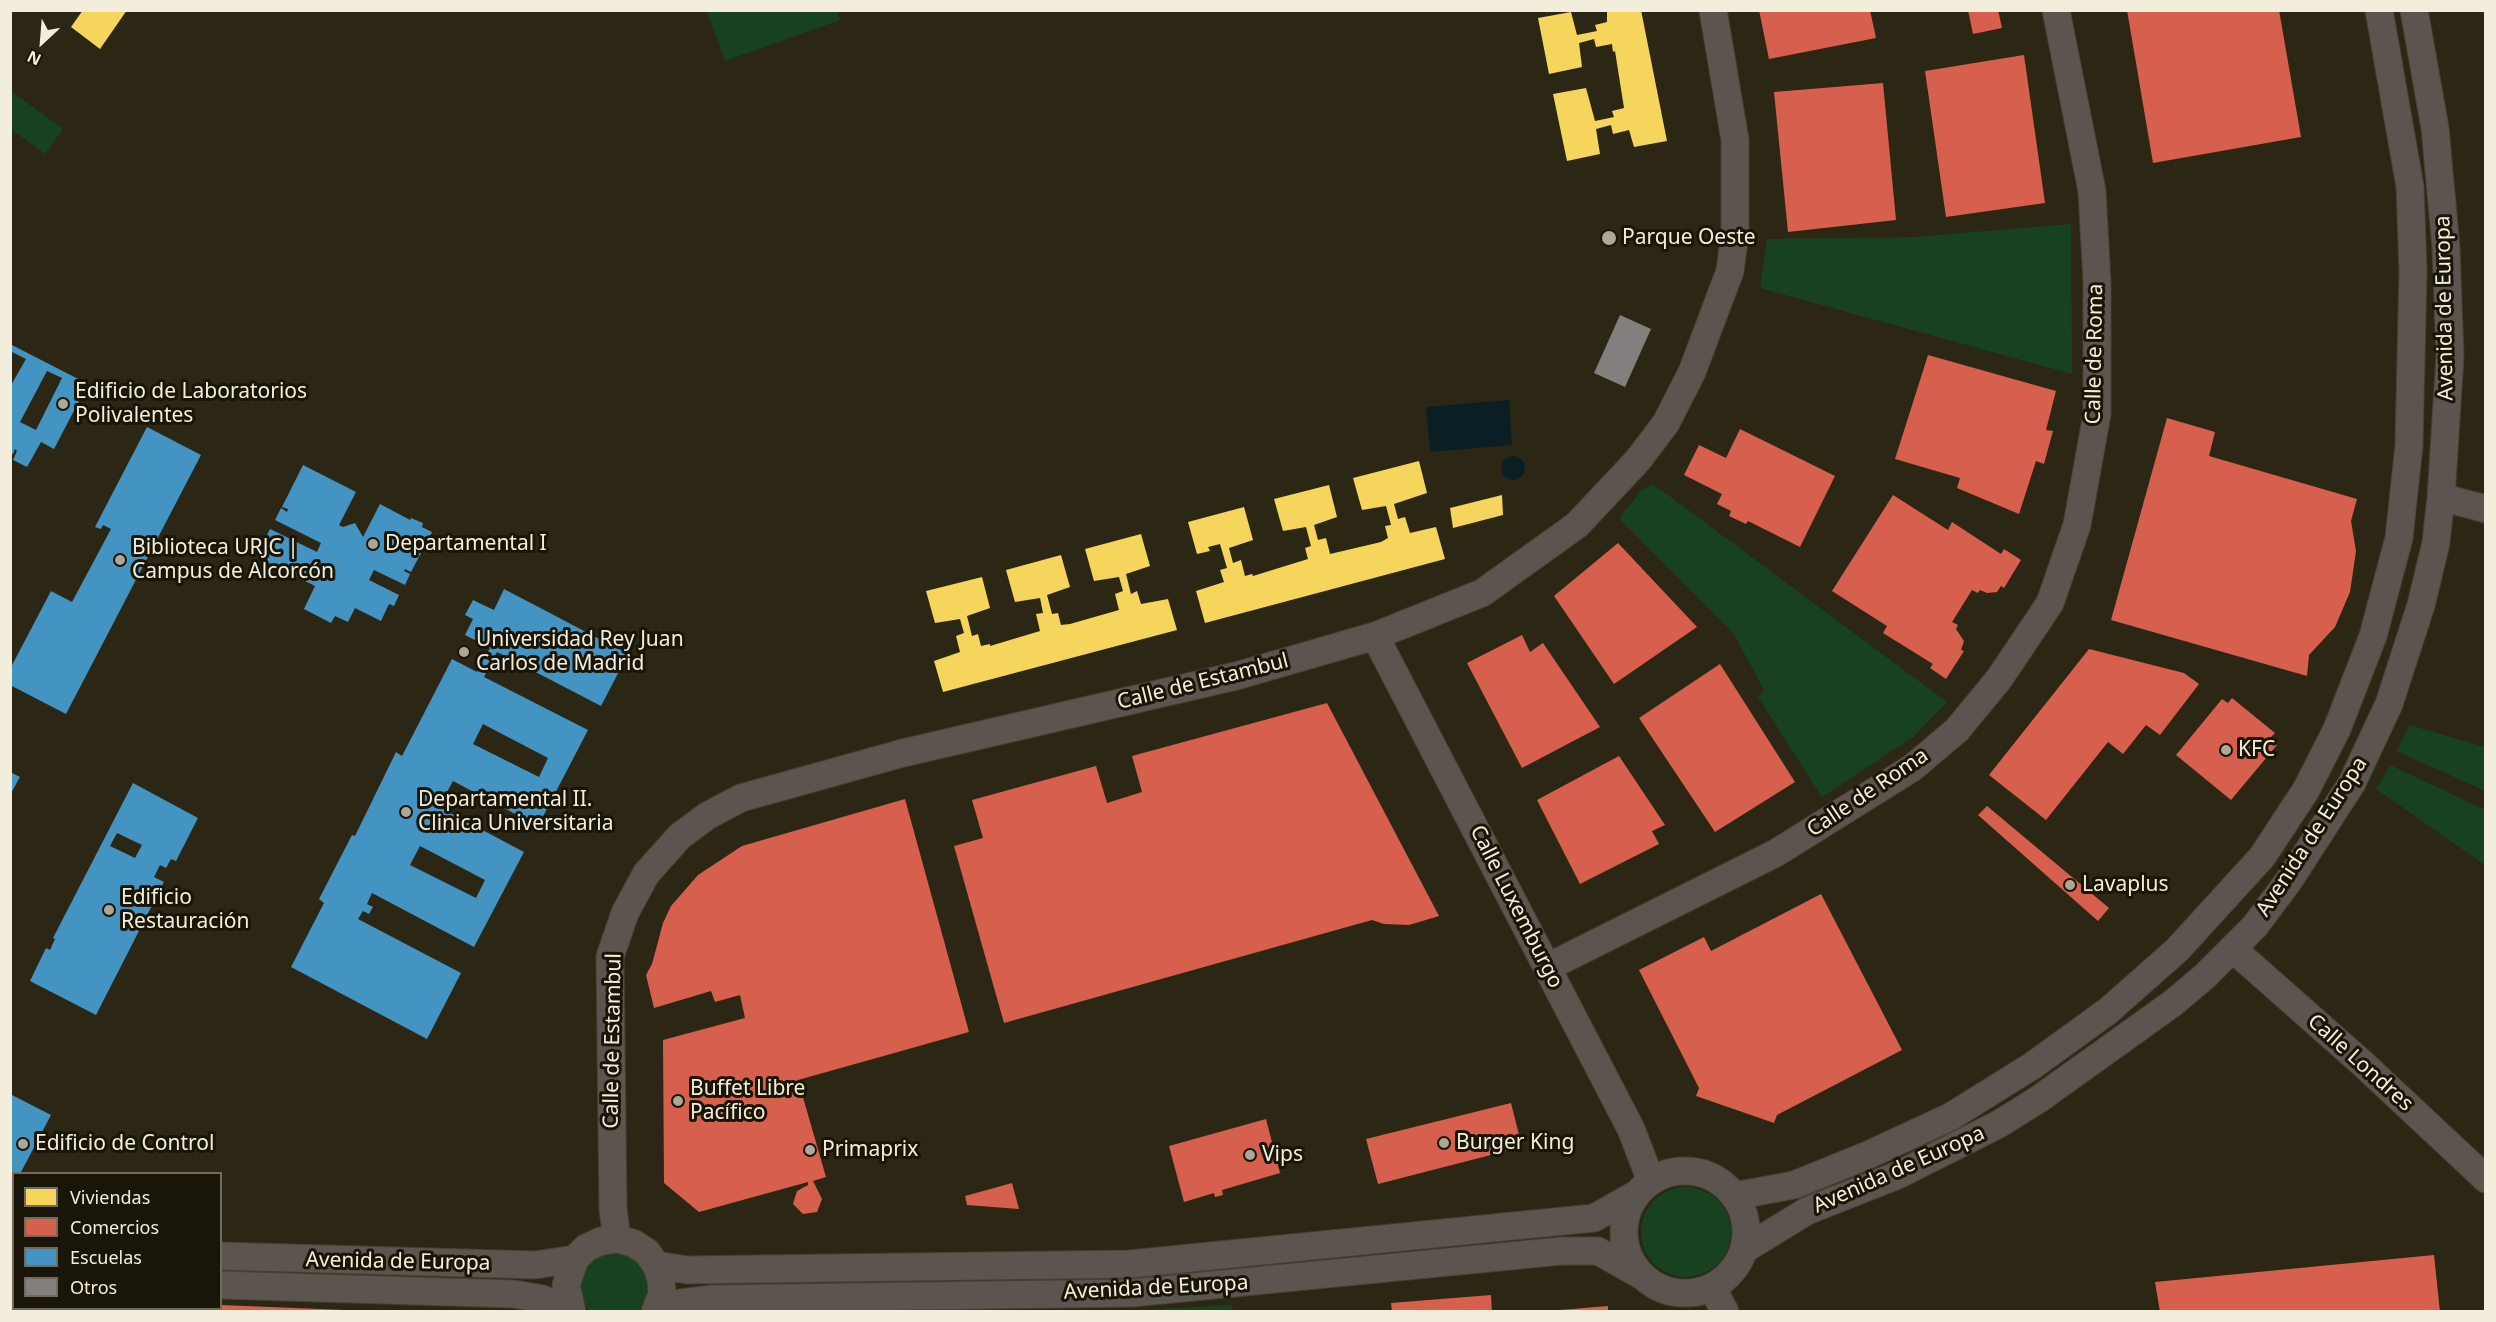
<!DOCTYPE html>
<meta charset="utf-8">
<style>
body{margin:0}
#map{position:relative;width:2496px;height:1322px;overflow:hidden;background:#2c2715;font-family:"Noto Sans",sans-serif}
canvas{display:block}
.frame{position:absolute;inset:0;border:12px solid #f3eddb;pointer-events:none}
.legend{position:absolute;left:12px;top:1172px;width:210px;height:138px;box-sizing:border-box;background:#191508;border:2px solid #706b5c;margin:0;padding:8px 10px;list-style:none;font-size:18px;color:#f3eddb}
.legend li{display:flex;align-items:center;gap:12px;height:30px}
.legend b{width:30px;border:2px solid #706b5c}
.north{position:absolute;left:12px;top:12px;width:60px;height:60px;-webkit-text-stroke:4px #191508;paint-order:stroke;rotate:206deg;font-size:16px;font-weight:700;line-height:24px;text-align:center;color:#f3eddb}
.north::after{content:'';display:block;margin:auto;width:21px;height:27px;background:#f3eddb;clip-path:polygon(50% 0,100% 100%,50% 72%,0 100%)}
</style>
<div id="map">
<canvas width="2496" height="1322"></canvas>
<div class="frame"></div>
<ul class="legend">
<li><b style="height:16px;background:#f6d55c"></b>Viviendas</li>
<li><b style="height:16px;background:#d6604d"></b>Comercios</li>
<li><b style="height:16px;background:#4393c3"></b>Escuelas</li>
<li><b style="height:16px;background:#837f7e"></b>Otros</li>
</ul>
<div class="north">N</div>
</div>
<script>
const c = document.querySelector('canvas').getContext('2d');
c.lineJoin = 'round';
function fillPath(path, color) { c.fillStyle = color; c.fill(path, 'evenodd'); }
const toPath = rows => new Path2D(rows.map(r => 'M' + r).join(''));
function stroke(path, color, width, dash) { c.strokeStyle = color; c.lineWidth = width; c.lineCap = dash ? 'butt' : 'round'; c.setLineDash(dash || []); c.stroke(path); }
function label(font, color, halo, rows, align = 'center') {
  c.font = font + ' "Noto Sans",sans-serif'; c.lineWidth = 6; c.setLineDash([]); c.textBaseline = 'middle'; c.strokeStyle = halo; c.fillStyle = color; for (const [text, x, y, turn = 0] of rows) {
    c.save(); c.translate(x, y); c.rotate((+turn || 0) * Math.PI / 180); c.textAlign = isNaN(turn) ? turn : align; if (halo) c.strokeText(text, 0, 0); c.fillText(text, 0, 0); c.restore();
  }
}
fillPath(toPath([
 [707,11,837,11,840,20,725,61],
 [11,91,63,129,45,154,11,129],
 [2071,224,2072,374,1760,288,1767,239,1914,237],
 [1653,484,1947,702,1913,737,1822,797,1758,697,1764,690,1734,634,1619,518,1642,490],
 [2409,725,2485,747,2485,791,2397,751],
 [2390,765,2485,810,2485,865,2376,789],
 '1641 1232a45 45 0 1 1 90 0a45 45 0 1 1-90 0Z',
 [615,1251,638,1260,645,1270,648,1294,644,1305,638,1311,589,1311,579,1296,580,1274,594,1257],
 [1232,1305,1233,1311,1119,1311]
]), '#184120');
fillPath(toPath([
 [1509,400,1512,445,1430,452,1426,407],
 '1501 468a12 12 0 1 1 24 0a12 12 0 1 1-24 0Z'
]), '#091f24');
fillPath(toPath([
 [83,10,127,10,100,49,71,27],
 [1607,10,1641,10,1667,141,1634,147,1629,130,1613,134,1611,125,1596,129,1600,154,1567,161,1553,94,1586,88,1595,121,1614,117,1612,111,1624,108,1615,51,1613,52,1612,44,1596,47,1594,39,1579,43,1582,67,1549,74,1538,18,1571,12,1577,35,1597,31,1595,25,1607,22],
 [1419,461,1427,493,1394,504,1398,519,1405,517,1410,533,1436,527,1445,559,1205,623,1196,591,1224,582,1220,570,1227,568,1220,544,1208,547,1210,551,1197,554,1188,522,1244,507,1253,540,1229,548,1233,563,1241,560,1245,576,1252,574,1253,576,1308,559,1305,548,1311,546,1306,527,1283,531,1274,499,1329,485,1337,517,1314,525,1318,540,1326,538,1330,554,1381,542,1388,538,1385,526,1391,525,1386,506,1362,510,1353,478],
 [1502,495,1503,515,1453,528,1450,508],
 [1141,534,1150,566,1126,574,1131,594,1137,591,1141,604,1168,599,1177,630,943,692,934,661,960,652,956,636,964,633,960,619,935,623,926,591,982,577,990,608,967,616,972,636,978,634,981,646,990,644,990,646,1040,631,1036,614,1043,613,1040,598,1015,602,1006,570,1061,555,1070,587,1047,595,1052,614,1058,613,1061,625,1070,624,1119,610,1115,594,1123,591,1119,577,1094,581,1085,549]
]), '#f6d55c');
fillPath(toPath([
 [1759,10,1870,10,1876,38,1769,59],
 [1968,10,1998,10,2002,28,1973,34],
 [2127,10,2279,10,2301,137,2153,163],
 [2024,55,2045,203,1946,217,1925,71],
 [1883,83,1896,220,1788,232,1774,92],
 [1928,355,2056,391,2046,430,2053,431,2044,464,2036,461,2019,514,1957,488,1960,478,1895,459],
 [2167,418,2215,432,2209,456,2357,499,2351,521,2356,551,2350,592,2335,627,2309,655,2307,676,2111,620],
 [1740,429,1835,476,1800,547,1748,521,1746,524,1729,516,1731,511,1717,504,1722,494,1684,475,1699,445,1726,458],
 [1893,495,1948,530,1952,522,2001,554,2004,549,2021,560,2004,588,2001,586,1997,592,1987,593,1980,590,1978,593,1972,590,1952,622,1958,625,1956,629,1964,641,1961,650,1964,651,1946,679,1930,668,1933,664,1883,633,1887,626,1832,591],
 [1618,543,1697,627,1614,684,1554,596],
 [1522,635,1530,652,1543,643,1600,727,1522,768,1467,663],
 [2089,649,2184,673,2199,684,2160,735,2146,725,2123,754,2108,742,2046,820,1989,775],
 [1720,664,1795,782,1715,832,1639,718],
 [2232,698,2275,733,2269,739,2277,745,2231,800,2176,755,2222,699,2228,703],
 [1327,703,1439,916,1409,925,1384,924,1372,920,1004,1023,954,846,983,838,972,800,1096,766,1107,803,1142,792,1132,756],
 [1619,756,1665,825,1652,831,1659,844,1580,884,1537,800],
 [905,799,969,1032,798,1080,826,1177,813,1181,822,1199,817,1212,803,1214,793,1204,797,1191,808,1185,808,1182,699,1212,664,1183,663,1040,745,1018,740,995,715,1002,711,991,654,1008,646,975,652,964,663,923,671,906,698,875,742,846],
 [1987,806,2109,908,2098,921,1978,815],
 [1821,894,1902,1050,1777,1115,1774,1123,1696,1096,1699,1088,1639,970,1704,937,1711,951],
 [1511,1103,1522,1147,1378,1184,1366,1139],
 [1266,1119,1280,1173,1222,1190,1223,1195,1215,1197,1214,1193,1184,1202,1169,1146],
 [1012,1183,1019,1209,967,1205,965,1196],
 [2434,1255,2440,1312,2160,1312,2155,1282],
 [1491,1295,1492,1312,1392,1312,1391,1303],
 [220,1305,395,1312,17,1312,17,1308,220,1308],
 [1608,1306,1608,1312,1560,1312,1560,1310]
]), '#d6604d');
fillPath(toPath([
 [10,344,88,384,54,449,41,442,27,467,13,460,17,451,15,449,13,454,10,453,10,387,26,359,10,351],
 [47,371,62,378,36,430,20,422],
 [147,427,201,455,66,714,10,685,10,669,51,591,72,602,111,529,103,525,101,529,95,527],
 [303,465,356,492,339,525,343,527,355,523,363,537,380,504,410,520,411,518,423,523,422,527,432,532,411,572,405,569,404,571,410,574,405,585,374,570,369,580,399,595,394,606,389,604,381,621,355,608,348,622,335,616,331,623,304,609,315,586,263,560,271,544,264,541,270,529,317,552,321,543,275,520,281,508,287,512,288,509,282,507],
 [504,589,628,654,601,706,497,652,484,677,588,730,538,826,453,781,439,807,524,852,474,947,372,893,367,904,373,907,369,914,363,911,358,919,461,973,427,1039,291,967,324,903,319,899,352,835,355,836,396,752,402,756,452,659,477,672,490,648,465,635,473,619,465,615,473,600,494,610],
 [483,724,548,758,539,777,473,744],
 [420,846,485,880,476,898,410,865],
 [10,772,20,777,10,795],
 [133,783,198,818,176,861,171,859,166,868,160,865,154,877,164,882,96,1015,30,981,46,948,50,950,55,939,53,938],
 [117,833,142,845,135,858,110,846],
 [10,1094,51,1115,20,1174,14,1174,10,1192]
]), '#4393c3');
fillPath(toPath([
 [1620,315,1651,329,1625,387,1594,373]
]), '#837f7e');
const minor = toPath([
 [2441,497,2486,509],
 [1375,636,1631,1129,1651,1181],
 [2233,949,2362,1063,2486,1179],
 [1548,967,1776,853,1912,768,1957,730,1999,679,2050,603,2077,525,2097,414,2097,282,2092,191,2056,10],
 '1624 1232a61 61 0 1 1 122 0a61 61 0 1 1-122 0Z',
 [1734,1196,1794,1185,1868,1155,1950,1117,2032,1066,2108,1011,2177,950,2262,857,2306,790,2337,729,2373,636,2399,538,2409,445,2413,271,2410,187,2379,10],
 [617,1239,613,1209,610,957,625,913,646,874,680,836,707,816,741,798,903,753,1236,676,1375,636,1482,593,1577,525,1638,460,1666,423,1692,372,1730,271,1735,233,1735,140,1713,10],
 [10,1249,14,1249],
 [1745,1249,1807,1211,1898,1175,1999,1124,2039,1099,2173,1003,2205,976,2255,926,2290,879,2352,783,2389,704,2421,605,2436,543,2441,497,2450,357,2446,247,2435,128,2414,10],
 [220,1256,535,1265,575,1259],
 [656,1265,687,1270,1130,1264,1594,1218,1635,1195],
 [10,1278,14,1278],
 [220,1285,514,1294,543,1299,566,1312],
 [1712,1287,1725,1312],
 [572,1312,566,1285,575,1259,586,1248,601,1241,617,1239,633,1243,647,1252,656,1265,661,1279,662,1294,655,1312],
 [665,1312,681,1303,712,1299,1132,1293,1561,1251,1598,1251,1642,1276]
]);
stroke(minor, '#464232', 29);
stroke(minor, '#5c544f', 27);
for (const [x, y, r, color] of [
 [1609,238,8,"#ada896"],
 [63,404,6,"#ada896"],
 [373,544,6,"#ada896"],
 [120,560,6,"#ada896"],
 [464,652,6,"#ada896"],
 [2226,750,6,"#ada896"],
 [406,812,6,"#ada896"],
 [2070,885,6,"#ada896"],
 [109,910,6,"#ada896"],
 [678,1101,6,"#ada896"],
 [1444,1143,6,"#ada896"],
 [23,1144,6,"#ada896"],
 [810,1150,6,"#ada896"],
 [1250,1155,6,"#ada896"]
]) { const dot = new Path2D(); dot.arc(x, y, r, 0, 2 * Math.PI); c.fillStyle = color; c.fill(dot); stroke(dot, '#191508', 2); }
label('21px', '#f3eddb', '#191508', [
 ["Parque Oeste",1622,238],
 ["Edificio de Laboratorios",75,392],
 ["Polivalentes",75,416],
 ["Departamental I",385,544],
 ["Biblioteca URJC |",132,548],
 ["Campus de Alcorcón",132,572],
 ["Universidad Rey Juan",476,640],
 ["Carlos de Madrid",476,664],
 ["KFC",2238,750],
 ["Departamental II.",418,800],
 ["Clinica Universitaria",418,824],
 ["Lavaplus",2082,885],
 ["Edificio",121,898],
 ["Restauración",121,922],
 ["Buffet Libre",690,1089],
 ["Pacífico",690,1113],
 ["Burger King",1456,1143],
 ["Edificio de Control",35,1144],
 ["Primaprix",822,1150],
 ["Vips",1262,1155]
], 'left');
label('21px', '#f3eddb', '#191508', [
 ["Avenida de Europa",2445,308,-91],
 ["Calle de Roma",2095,354,-89],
 ["Calle de Estambul",1203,682,-14],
 ["Calle de Roma",1868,793,-34],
 ["Avenida de Europa",2312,837,-57],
 ["Calle Luxemburgo",1516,907,63],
 ["Calle de Estambul",613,1041,-89],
 ["Calle Londres",2360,1063,42],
 ["Avenida de Europa",1899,1170,-24],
 ["Avenida de Europa",398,1262,1],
 ["Avenida de Europa",1156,1288,-3]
]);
</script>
